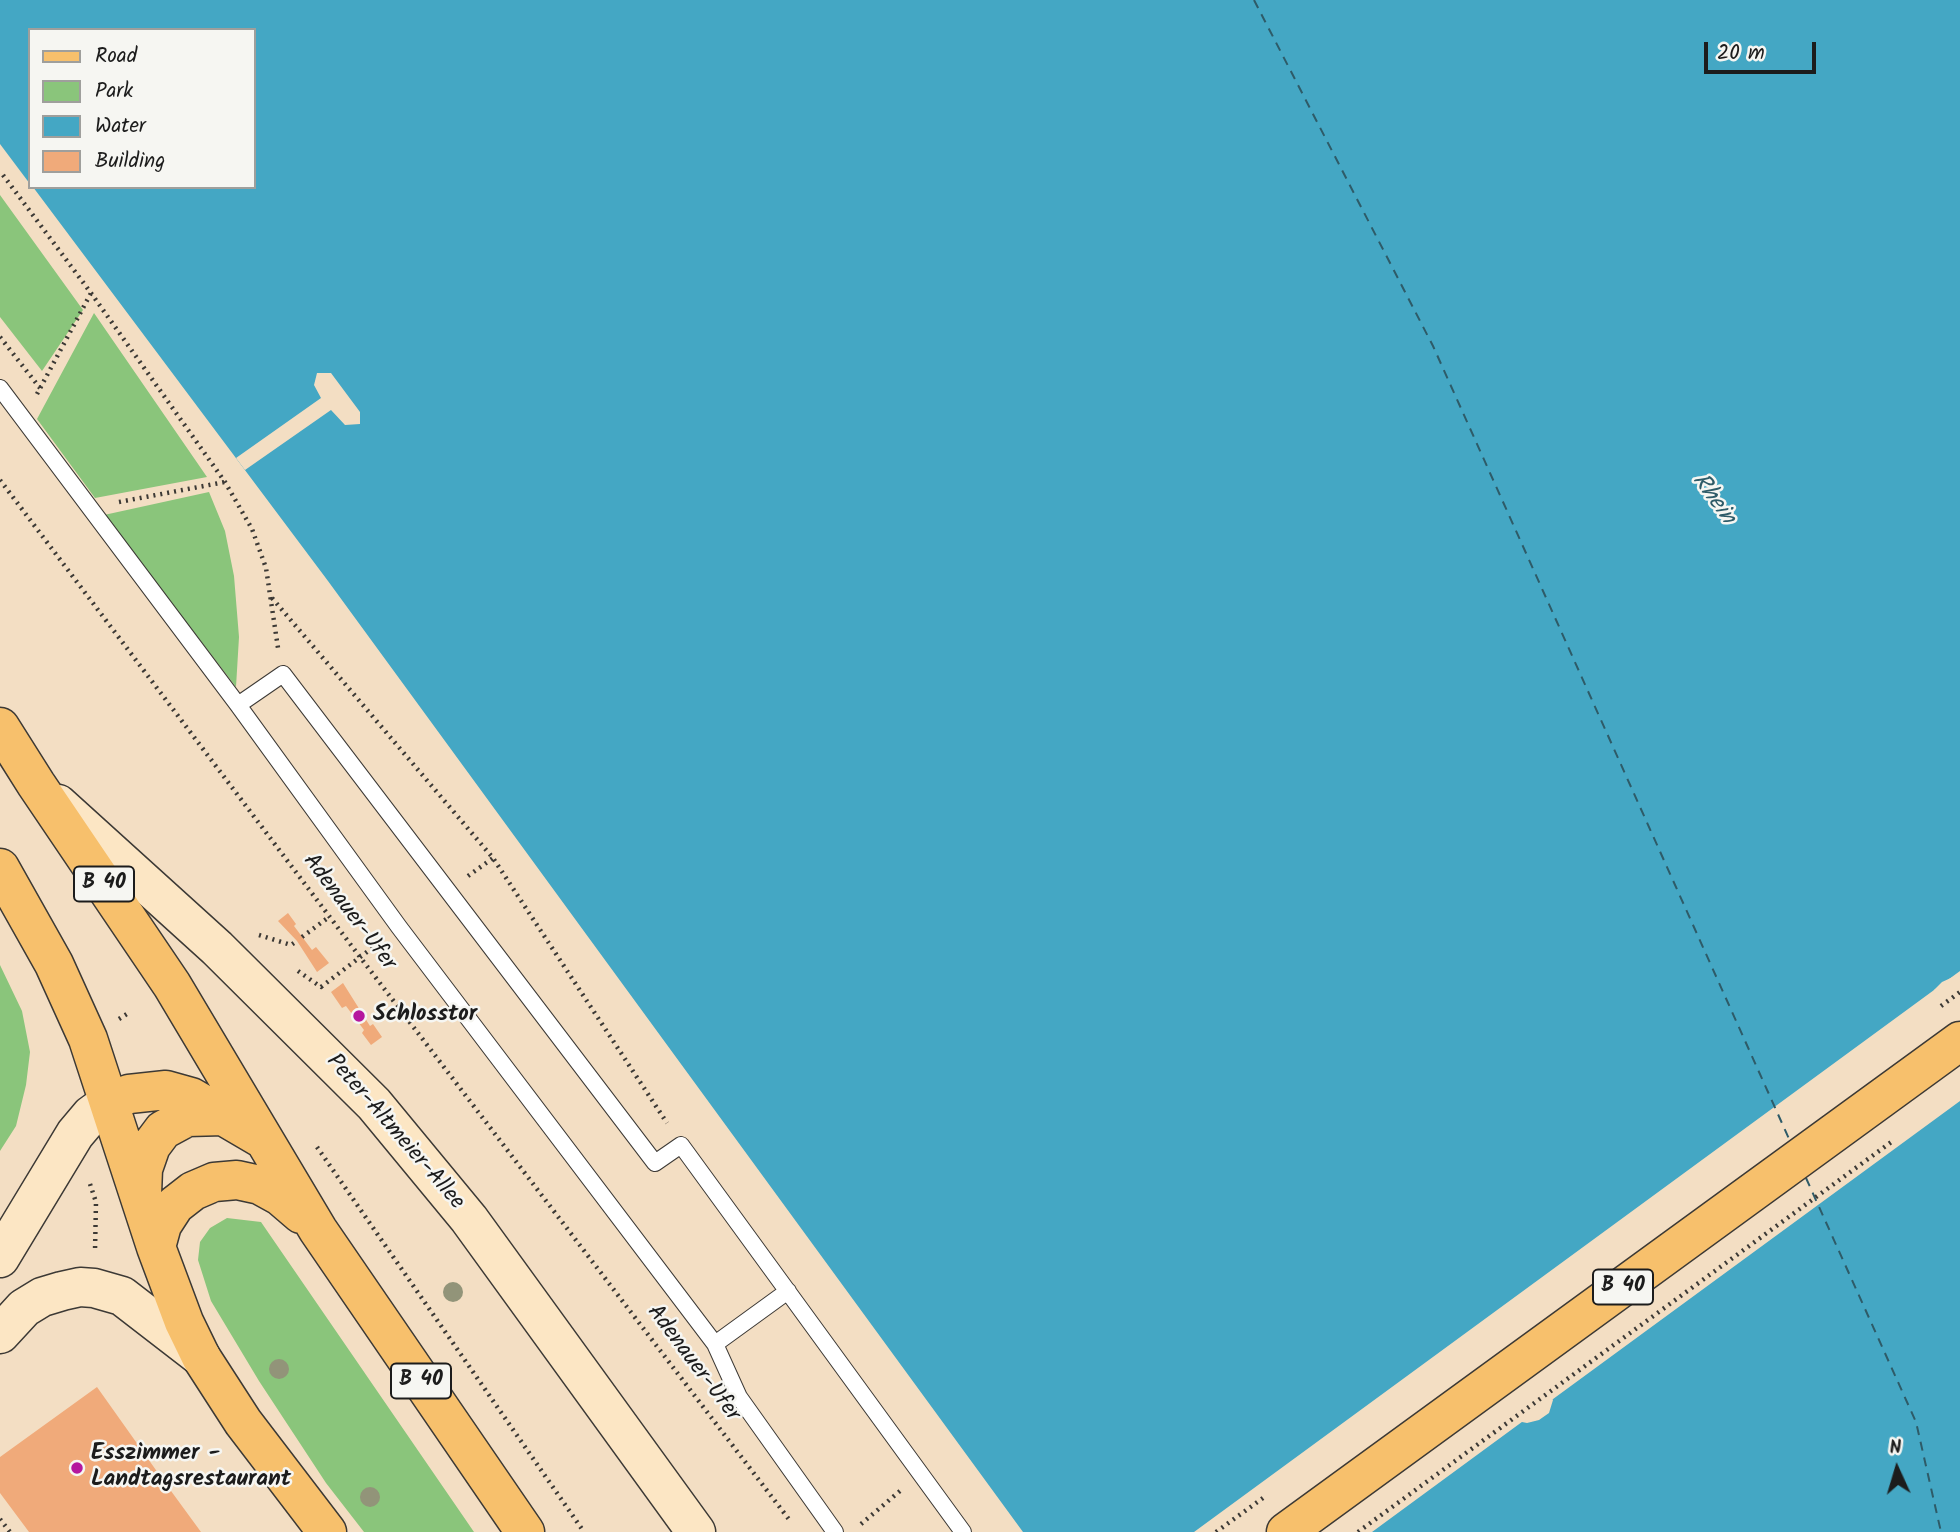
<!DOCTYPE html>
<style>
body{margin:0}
#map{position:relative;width:1960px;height:1532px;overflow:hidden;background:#f3dec3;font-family:Kalam,sans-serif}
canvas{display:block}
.legend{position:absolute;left:28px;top:28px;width:228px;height:161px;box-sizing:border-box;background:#f6f6f2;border:2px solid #9f9f9c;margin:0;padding:9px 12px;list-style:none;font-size:21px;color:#1c1c1c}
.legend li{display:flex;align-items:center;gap:14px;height:35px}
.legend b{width:35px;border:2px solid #9f9f9c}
.north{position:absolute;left:1862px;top:1434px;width:70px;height:70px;-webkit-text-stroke:5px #f6f6f2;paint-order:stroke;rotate:356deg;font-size:19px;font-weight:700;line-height:28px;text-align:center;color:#1c1c1c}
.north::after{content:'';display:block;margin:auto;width:24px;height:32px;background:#1c1c1c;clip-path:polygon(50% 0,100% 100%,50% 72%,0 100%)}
.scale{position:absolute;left:1704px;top:42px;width:112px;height:32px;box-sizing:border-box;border:4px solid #1c1c1c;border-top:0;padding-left:9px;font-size:21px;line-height:24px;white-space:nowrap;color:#1c1c1c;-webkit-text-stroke:5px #f6f6f2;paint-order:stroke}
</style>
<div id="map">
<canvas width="1960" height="1532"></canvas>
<ul class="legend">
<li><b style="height:9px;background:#f7c06c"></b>Road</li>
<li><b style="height:19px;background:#8ac57b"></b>Park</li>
<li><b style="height:19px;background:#44a7c4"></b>Water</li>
<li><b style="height:19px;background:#f0aa7a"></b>Building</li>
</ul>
<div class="north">N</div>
<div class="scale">20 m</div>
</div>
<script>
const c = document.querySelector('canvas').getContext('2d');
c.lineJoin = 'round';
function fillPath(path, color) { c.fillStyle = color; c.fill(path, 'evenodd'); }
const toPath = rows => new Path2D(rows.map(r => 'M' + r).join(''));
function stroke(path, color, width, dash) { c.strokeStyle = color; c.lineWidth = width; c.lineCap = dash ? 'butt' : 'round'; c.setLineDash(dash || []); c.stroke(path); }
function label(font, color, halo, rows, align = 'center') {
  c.font = font + ' Kalam,sans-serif'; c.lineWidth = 5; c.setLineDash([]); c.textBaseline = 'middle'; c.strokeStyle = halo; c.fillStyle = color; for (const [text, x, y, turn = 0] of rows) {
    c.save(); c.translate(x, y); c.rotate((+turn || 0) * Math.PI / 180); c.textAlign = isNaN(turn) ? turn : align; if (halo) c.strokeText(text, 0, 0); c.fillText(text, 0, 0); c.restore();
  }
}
fillPath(toPath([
 [0,195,83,310,42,371,0,317],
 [94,313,207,477,95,498,37,419],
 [209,492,225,531,234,576,239,637,236,687,104,515],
 [0,965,22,1011,30,1052,26,1085,16,1126,0,1151],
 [227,1218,261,1222,474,1532,364,1532,326,1483,259,1381,211,1301,198,1260,200,1242,210,1228]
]), '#8ac57b');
fillPath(toPath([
 [0,0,1960,0,1960,977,1953,977,1942,982,1934,990,1932,996,1960,1037,1960,1532,1023,1532,328,581,33,187,254,187,254,30,30,30,30,184,0,144],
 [1490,1324,1496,1325,1553,1400,1549,1413,1539,1420,1527,1423,1522,1422,1465,1345,1469,1336]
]), '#44a7c4');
fillPath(toPath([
 [317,373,331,373,360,412,360,424,345,425,331,410,245,470,236,458,321,398,314,385],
 [1960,971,1960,981,1954,981,1944,985,1935,996,1960,1031,1960,1101,1549,1402,1493,1328,1485,1328,1476,1333,1470,1342,1470,1347,1526,1419,1372,1532,1194,1532]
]), '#f3dec3');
stroke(toPath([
 [1254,0,1433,346,1790,1141],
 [1806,1178,1916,1422,1941,1532]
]), '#2e5b68', 2, [9, 7]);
fillPath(toPath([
 [288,913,296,924,294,926,312,950,316,947,329,963,317,972,297,941,278,921],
 [343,983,370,1026,373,1024,382,1037,371,1045,362,1033,364,1030,346,1006,342,1008,331,992],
 [97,1387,163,1480,201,1532,29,1532,0,1493,0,1457]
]), '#f0aa7a');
const service = toPath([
 [0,388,238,705,399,927,715,1344,739,1397,835,1532],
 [238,705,283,674,655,1163,681,1145,963,1532],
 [715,1344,788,1291]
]);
const secondary = toPath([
 [58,804,217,948,374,1104,469,1219,696,1532],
 [0,1258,75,1134,91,1115,109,1102],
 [0,1334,24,1308,42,1297,62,1291,80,1287,94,1288,122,1296,201,1357]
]);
const primary = toPath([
 [0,727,36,784,172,985,318,1230,525,1532],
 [0,868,54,964,88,1039,156,1247,184,1322,201,1357,243,1422,327,1532],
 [109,1102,129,1094,166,1090,191,1097,261,1138],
 [142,1194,143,1169,151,1146,163,1130,187,1117,224,1116],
 [156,1247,162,1225,175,1205,193,1191,214,1182,237,1180,260,1185,280,1196,301,1214],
 [1286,1532,1960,1041]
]);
stroke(service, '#3c3935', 18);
stroke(secondary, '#3c3935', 41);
stroke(primary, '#3c3935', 41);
stroke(toPath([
 [3,175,91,293,225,482,252,529,266,568,278,648],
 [0,337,40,388],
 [37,394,91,293],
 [0,480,360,957,791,1522],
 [119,502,225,482],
 [272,598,493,858,667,1123],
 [468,876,493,858],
 [259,935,291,945,297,941],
 [302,937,329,917],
 [298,971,321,987,380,942],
 [1941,1006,1960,992],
 [119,1019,130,1012],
 [317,1147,584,1532],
 [90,1184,96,1202,95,1251],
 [0,1519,10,1532],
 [861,1524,900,1491],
 [1216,1532,1263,1498],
 [1358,1532,1894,1140]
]), '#3c3935', 4.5, [2, 5]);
stroke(service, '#fff', 16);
stroke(secondary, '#fce6c4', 38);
stroke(primary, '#f7c06c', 38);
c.fillStyle = '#929479';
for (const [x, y] of [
 [453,1292],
 [279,1369],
 [370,1497]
]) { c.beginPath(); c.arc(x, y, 10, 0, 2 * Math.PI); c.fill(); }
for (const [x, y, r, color] of [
 [359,1016,7,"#b5179e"],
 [77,1468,7,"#b5179e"]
]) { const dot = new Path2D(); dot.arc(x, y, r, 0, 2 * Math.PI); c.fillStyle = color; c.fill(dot); stroke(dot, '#f6f6f2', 2.5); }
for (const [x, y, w] of [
 [104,884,60],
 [1623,1287,60],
 [421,1381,60]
]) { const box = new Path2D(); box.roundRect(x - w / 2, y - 17.5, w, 35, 5); c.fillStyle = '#f6f6f2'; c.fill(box); stroke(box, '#1c1c1c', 2); }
label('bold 21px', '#1c1c1c', null, [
 ["B 40",104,884],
 ["B 40",1623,1287],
 ["B 40",421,1381]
]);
label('23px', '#1c1c1c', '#f6f6f2', [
 ["Adenauer-Ufer",348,913,53],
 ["Peter-Altmeier-Allee",394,1133,49],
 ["Adenauer-Ufer",692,1364,53]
]);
label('bold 23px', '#1c1c1c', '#f6f6f2', [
 ["Schlosstor",373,1016],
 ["Esszimmer -",91,1455],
 ["Landtagsrestaurant",91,1481]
], 'left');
label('italic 24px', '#2e5b68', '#f6f6f2', [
 ["Rhein",1712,500,54]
]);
</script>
